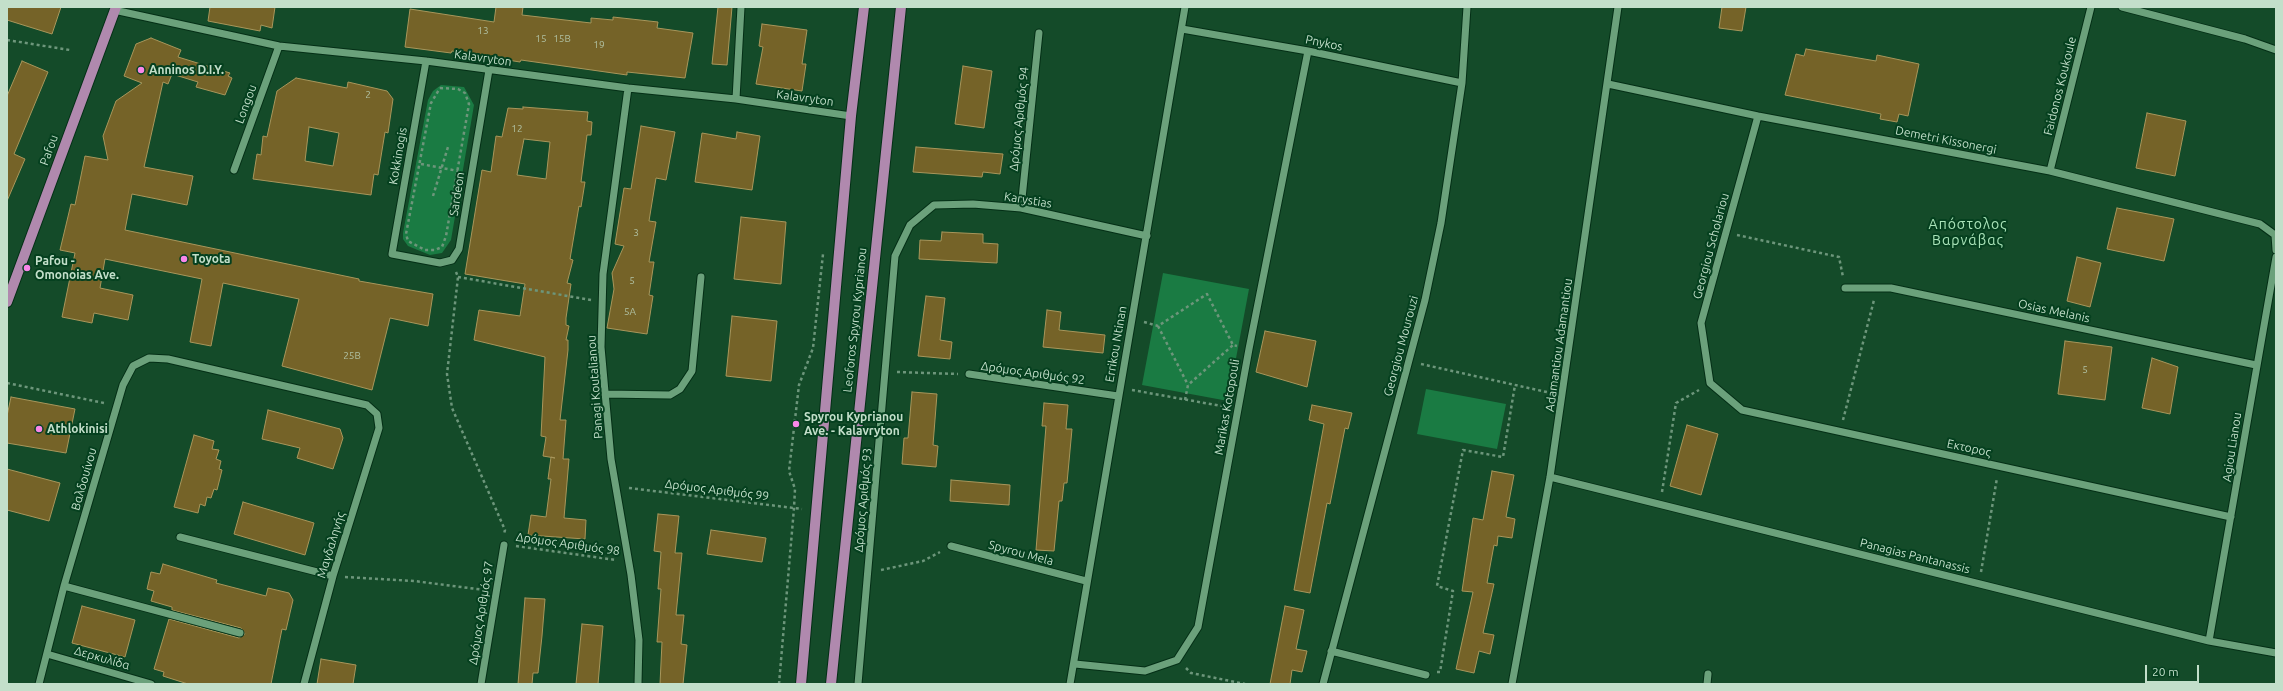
<!DOCTYPE html>
<meta charset="utf-8">
<style>
body{margin:0}
#map{position:relative;width:2283px;height:691px;overflow:hidden;background:#144b29;font-family:Ubuntu,sans-serif}
canvas{display:block}
.frame{position:absolute;inset:0;border:8px solid #c3dfca;pointer-events:none}
.scale{position:absolute;left:2145px;top:665px;width:54px;height:18px;box-sizing:border-box;border:2px solid #c3dfca;border-top:0;padding-left:5px;font-size:12px;line-height:14px;white-space:nowrap;color:#c3dfca;-webkit-text-stroke:3px #05401f;paint-order:stroke}
</style>
<div id="map">
<canvas width="2283" height="691"></canvas>
<div class="frame"></div>
<div class="scale">20 m</div>
</div>
<script>
const c = document.querySelector('canvas').getContext('2d');
c.lineJoin = 'round';
function fillPath(path, color) { c.fillStyle = color; c.fill(path, 'evenodd'); }
const toPath = rows => new Path2D(rows.map(r => 'M' + r).join(''));
function stroke(path, color, width, dash) { c.strokeStyle = color; c.lineWidth = width; c.lineCap = dash ? 'butt' : 'round'; c.setLineDash(dash || []); c.stroke(path); }
function label(font, color, halo, rows, align = 'center') {
  c.font = font + ' Ubuntu,sans-serif'; c.lineWidth = 4; c.setLineDash([]); c.textBaseline = 'middle'; c.strokeStyle = halo; c.fillStyle = color; for (const [text, x, y, turn = 0] of rows) {
    c.save(); c.translate(x, y); c.rotate((+turn || 0) * Math.PI / 180); c.textAlign = isNaN(turn) ? turn : align; if (halo) c.strokeText(text, 0, 0); c.fillText(text, 0, 0); c.restore();
  }
}
fillPath(toPath([
 [441,85,464,87,474,105,451,240,442,253,430,255,408,246,403,239,403,233,428,100,433,91],
 [1163,273,1249,289,1228,401,1142,385],
 [1426,389,1506,404,1497,449,1417,434]
]), '#1a7b43');
const building = toPath([
 [7,7,61,7,52,34,7,20,7,7],
 [210,7,275,7,272,28,261,25,260,31,208,21,210,7],
 [496,7,523,7,522,15,591,23,591,18,613,20,613,17,658,22,657,28,693,33,685,78,627,72,627,75,521,60,520,62,452,51,451,53,405,47,410,9,494,22,496,7],
 [718,7,732,7,727,65,712,64,718,7],
 [1722,7,1746,7,1742,31,1719,28,1722,7],
 [762,24,807,30,802,64,806,64,802,91,756,84,763,47,759,46,762,24],
 [151,38,181,50,178,57,230,73,228,76,232,78,225,95,196,87,198,82,172,74,168,84,163,82,144,167,193,176,187,205,132,194,125,230,359,279,359,281,433,294,428,326,390,318,372,390,282,366,299,299,223,283,211,346,190,342,202,279,105,259,100,288,133,295,128,320,94,313,92,323,62,317,75,253,60,250,71,204,75,205,85,156,108,160,103,136,116,101,142,83,124,76,136,44,151,38],
 [1806,49,1876,61,1877,55,1919,64,1908,116,1899,114,1897,122,1880,119,1881,114,1785,95,1796,54,1804,56,1806,49],
 [22,61,48,72,14,154,25,159,7,201,7,96,22,61],
 [963,66,992,71,984,128,955,124,963,66],
 [296,78,347,88,348,82,387,91,393,99,388,133,385,132,378,175,374,174,371,195,253,179,257,154,261,155,263,136,267,137,277,91,296,78],
 [309,127,339,133,333,166,305,161,309,127],
 [523,107,588,112,587,121,592,122,591,135,587,135,581,182,585,182,581,207,579,206,570,259,573,260,567,283,571,284,566,318,566,325,569,326,566,340,568,340,568,350,560,420,566,420,563,459,569,459,564,518,586,520,585,539,528,535,531,515,546,517,551,479,548,479,551,457,555,458,543,456,546,437,541,436,545,357,474,340,479,310,520,316,525,284,465,274,482,170,491,172,496,136,502,137,508,108,523,109,523,107],
 [524,139,550,142,546,179,517,175,524,139],
 [2147,113,2186,121,2175,176,2136,168,2147,113],
 [641,126,675,132,666,180,656,178,649,221,656,222,649,262,654,262,649,295,653,296,647,334,607,328,614,289,612,273,624,246,615,244,624,188,631,189,641,126],
 [737,132,760,136,752,190,695,182,702,133,736,139,737,132],
 [916,147,1003,154,1000,174,983,172,982,177,913,172,916,147],
 [2117,208,2174,219,2164,261,2107,249,2117,208],
 [741,217,786,222,781,284,734,279,741,217],
 [942,232,983,234,983,243,998,244,997,263,919,259,920,240,941,241,942,232],
 [2077,257,2101,263,2090,307,2067,301,2077,257],
 [926,296,945,298,940,340,952,342,950,359,918,356,926,296],
 [1047,310,1061,312,1059,330,1105,335,1103,353,1043,347,1047,310],
 [732,316,777,321,771,381,726,376,732,316],
 [1265,331,1316,341,1307,387,1256,372,1265,331],
 [2065,341,2112,347,2105,400,2058,394,2065,341],
 [2152,358,2178,367,2170,414,2142,408,2152,358],
 [912,392,937,394,933,445,938,446,936,467,902,464,904,438,908,438,912,392],
 [11,397,75,409,66,453,7,443,7,416,11,397],
 [1044,403,1068,405,1066,429,1072,429,1067,483,1064,483,1062,501,1059,501,1054,551,1036,550,1046,426,1042,426,1044,403],
 [1312,405,1352,413,1348,429,1345,428,1330,504,1327,503,1310,593,1294,590,1324,424,1309,420,1312,405],
 [268,410,340,429,343,438,333,469,297,458,300,448,262,439,268,410],
 [1687,425,1718,434,1701,495,1670,486,1687,425],
 [194,435,214,441,212,449,219,450,216,459,221,461,219,469,222,470,217,490,214,489,211,498,207,497,205,506,200,504,198,513,174,507,194,435],
 [7,469,60,483,49,521,7,510,7,469],
 [1492,471,1514,475,1506,517,1515,519,1512,538,1498,536,1497,546,1494,545,1487,583,1494,584,1483,633,1494,635,1490,654,1479,651,1474,673,1456,669,1473,592,1462,591,1473,518,1483,520,1492,471],
 [951,480,1010,485,1009,505,950,501,951,480],
 [243,502,314,523,305,555,234,534,243,502],
 [658,514,679,516,675,553,682,553,676,615,684,615,681,644,687,645,683,684,660,684,662,642,657,642,661,589,658,589,661,552,654,551,658,514],
 [711,530,766,538,762,562,707,554,711,530],
 [163,564,217,580,216,583,266,596,268,588,289,593,293,600,286,630,282,629,271,684,188,684,163,676,164,672,154,669,169,619,239,638,245,634,241,628,172,610,172,607,151,601,154,591,147,589,151,572,160,574,163,564],
 [525,598,545,599,542,636,538,673,533,673,532,684,518,684,525,598],
 [82,606,135,620,125,657,72,643,82,606],
 [1285,606,1304,610,1296,649,1307,651,1302,672,1292,670,1290,684,1270,684,1285,606],
 [582,624,603,626,598,684,576,684,582,624],
 [321,659,356,665,353,684,317,684,321,659]
]);
fillPath(building, '#756328');
stroke(building, '#a8965b', 1);
const minor = toPath([
 [2122,7,2245,39,2276,50],
 [114,10,279,46,426,61,628,88,736,99,851,116],
 [1182,29,1308,51,1462,83],
 [426,61,392,254,440,263,452,260,459,249,489,70],
 [1608,84,1758,116,2050,171,2260,224,2275,235,2276,250],
 [628,88,603,274,601,347,611,459,631,575,639,640,638,684],
 [736,99,741,7],
 [1758,116,1701,323,1710,383,1742,410,2231,517],
 [234,170,279,46],
 [2050,171,2091,7],
 [1021,208,1039,33],
 [1845,288,1891,288,2256,365],
 [969,374,1118,396],
 [605,394,670,395,680,389,692,371,701,277],
 [1550,477,2209,641,2276,653],
 [180,537,333,576],
 [951,546,1086,581],
 [64,586,240,633],
 [2209,641,2276,257],
 [1331,651,1426,675],
 [47,654,151,684],
 [1075,664,1145,671,1177,660,1198,627,1249,349,1308,51],
 [39,684,64,586,123,385,133,366,149,358,168,359,367,405,377,414,379,428,333,576,304,684],
 [481,684,504,545],
 [858,684,895,256,910,225,934,205,973,204,1021,208,1147,236],
 [1070,684,1185,7],
 [1323,684,1425,300,1441,223,1462,83,1467,7],
 [1512,684,1550,477,1618,7],
 [1707,684,1708,674]
]);
const major = toPath([
 [7,302,116,7],
 [801,684,851,116,864,7],
 [831,684,901,7]
]);
stroke(minor, '#042f16', 9);
stroke(major, '#042f16', 12);
stroke(toPath([
 [7,40,70,50],
 [440,88,458,89,465,93,469,104,446,236,442,247,435,250,425,250,408,241,406,234,431,103,440,88],
 [421,164,458,171],
 [433,196,448,147],
 [1737,235,1839,257,1843,277],
 [456,272,458,277,447,374,452,408,505,530,504,534],
 [458,277,591,300],
 [1144,322,1158,326,1207,294,1233,345,1237,346],
 [1158,326,1188,385],
 [1421,364,1551,393],
 [897,372,958,374],
 [7,383,104,403],
 [1132,390,1227,407],
 [1185,400,1188,385,1233,345],
 [1843,420,1874,300],
 [629,488,802,509],
 [1662,492,1676,403,1699,390],
 [516,546,616,560],
 [881,570,923,561,940,552],
 [1981,572,1997,478],
 [345,577,414,581,485,590],
 [1186,668,1191,673,1245,684],
 [1437,672,1440,672,1453,591,1437,586,1463,450,1503,457,1515,385],
 [779,684,794,508,795,489,789,471,799,385,813,348,823,254]
]), '#6d967b', 2.5, [3, 3]);
stroke(minor, '#6ba17b', 7);
stroke(major, '#b089ae', 10);
for (const [x, y, r, color] of [
 [141,70,4,"#f987e9"],
 [184,259,4,"#f987e9"],
 [27,268,4,"#f987e9"],
 [796,424,4,"#f987e9"],
 [39,429,4,"#f987e9"]
]) { const dot = new Path2D(); dot.arc(x, y, r, 0, 2 * Math.PI); c.fillStyle = color; c.fill(dot); stroke(dot, '#05401f', 1.5); }
label('10px', '#b0c0a2', null, [
 ["13",483,31],
 ["15",541,39],
 ["15B",562,39],
 ["19",599,45],
 ["2",368,95],
 ["12",517,129],
 ["3",636,233],
 ["5",632,281],
 ["5A",630,312],
 ["25B",352,356],
 ["5",2085,370]
]);
label('12px', '#c3dfca', '#05401f', [
 ["Pnykos",1324,43,12],
 ["Kalavryton",483,58,8],
 ["Faidonos Koukoule",2060,86,-76],
 ["Kalavryton",805,98,8],
 ["Longou",246,104,-70],
 ["Δρόμος Αριθμός 94",1019,119,-84],
 ["Demetri Kissonergi",1946,140,11],
 ["Pafou",49,150,-70],
 ["Kokkinogis",398,156,-80],
 ["Sardeon",457,194,-81],
 ["Karystias",1028,200,9],
 ["Georgiou Scholariou",1711,246,-75],
 ["Osias Melanis",2054,311,12],
 ["Leoforos Spyrou Kyprianou",855,320,-84],
 ["Errikou Ntinan",1116,344,-80],
 ["Adamantiou Adamantiou",1559,345,-82],
 ["Georgiou Mourouzi",1401,346,-75],
 ["Δρόμος Αριθμός 92",1033,373,8],
 ["Panagi Koutalianou",595,387,-94],
 ["Marikas Kotopouli",1227,407,-80],
 ["Agiou Lianou",2232,447,-81],
 ["Εκτορος",1969,448,12],
 ["Βαλδουίνου",84,479,-74],
 ["Δρόμος Αριθμός 99",717,490,7],
 ["Δρόμος Αριθμός 93",863,500,-85],
 ["Δρόμος Αριθμός 98",568,544,8],
 ["Μαγδαληνής",331,545,-73],
 ["Spyrou Mela",1021,553,15],
 ["Panagias Pantanassis",1915,556,14],
 ["Δρόμος Αριθμός 97",481,613,-81],
 ["Δερκυλίδα",102,658,16]
]);
label('bold 12px', '#c3dfca', '#05401f', [
 ["Anninos D.I.Y.",149,70],
 ["Toyota",192,259],
 ["Pafou -",35,261],
 ["Omonoias Ave.",35,275],
 ["Spyrou Kyprianou",804,417],
 ["Ave. - Kalavryton",804,431],
 ["Athlokinisi",47,429]
], 'left');
c.letterSpacing = '1px';
label('14px', '#aae3b9', '#05401f', [
 ["Απόστολος",1968,224],
 ["Βαρνάβας",1968,240]
]);
c.letterSpacing = '0px';
</script>
